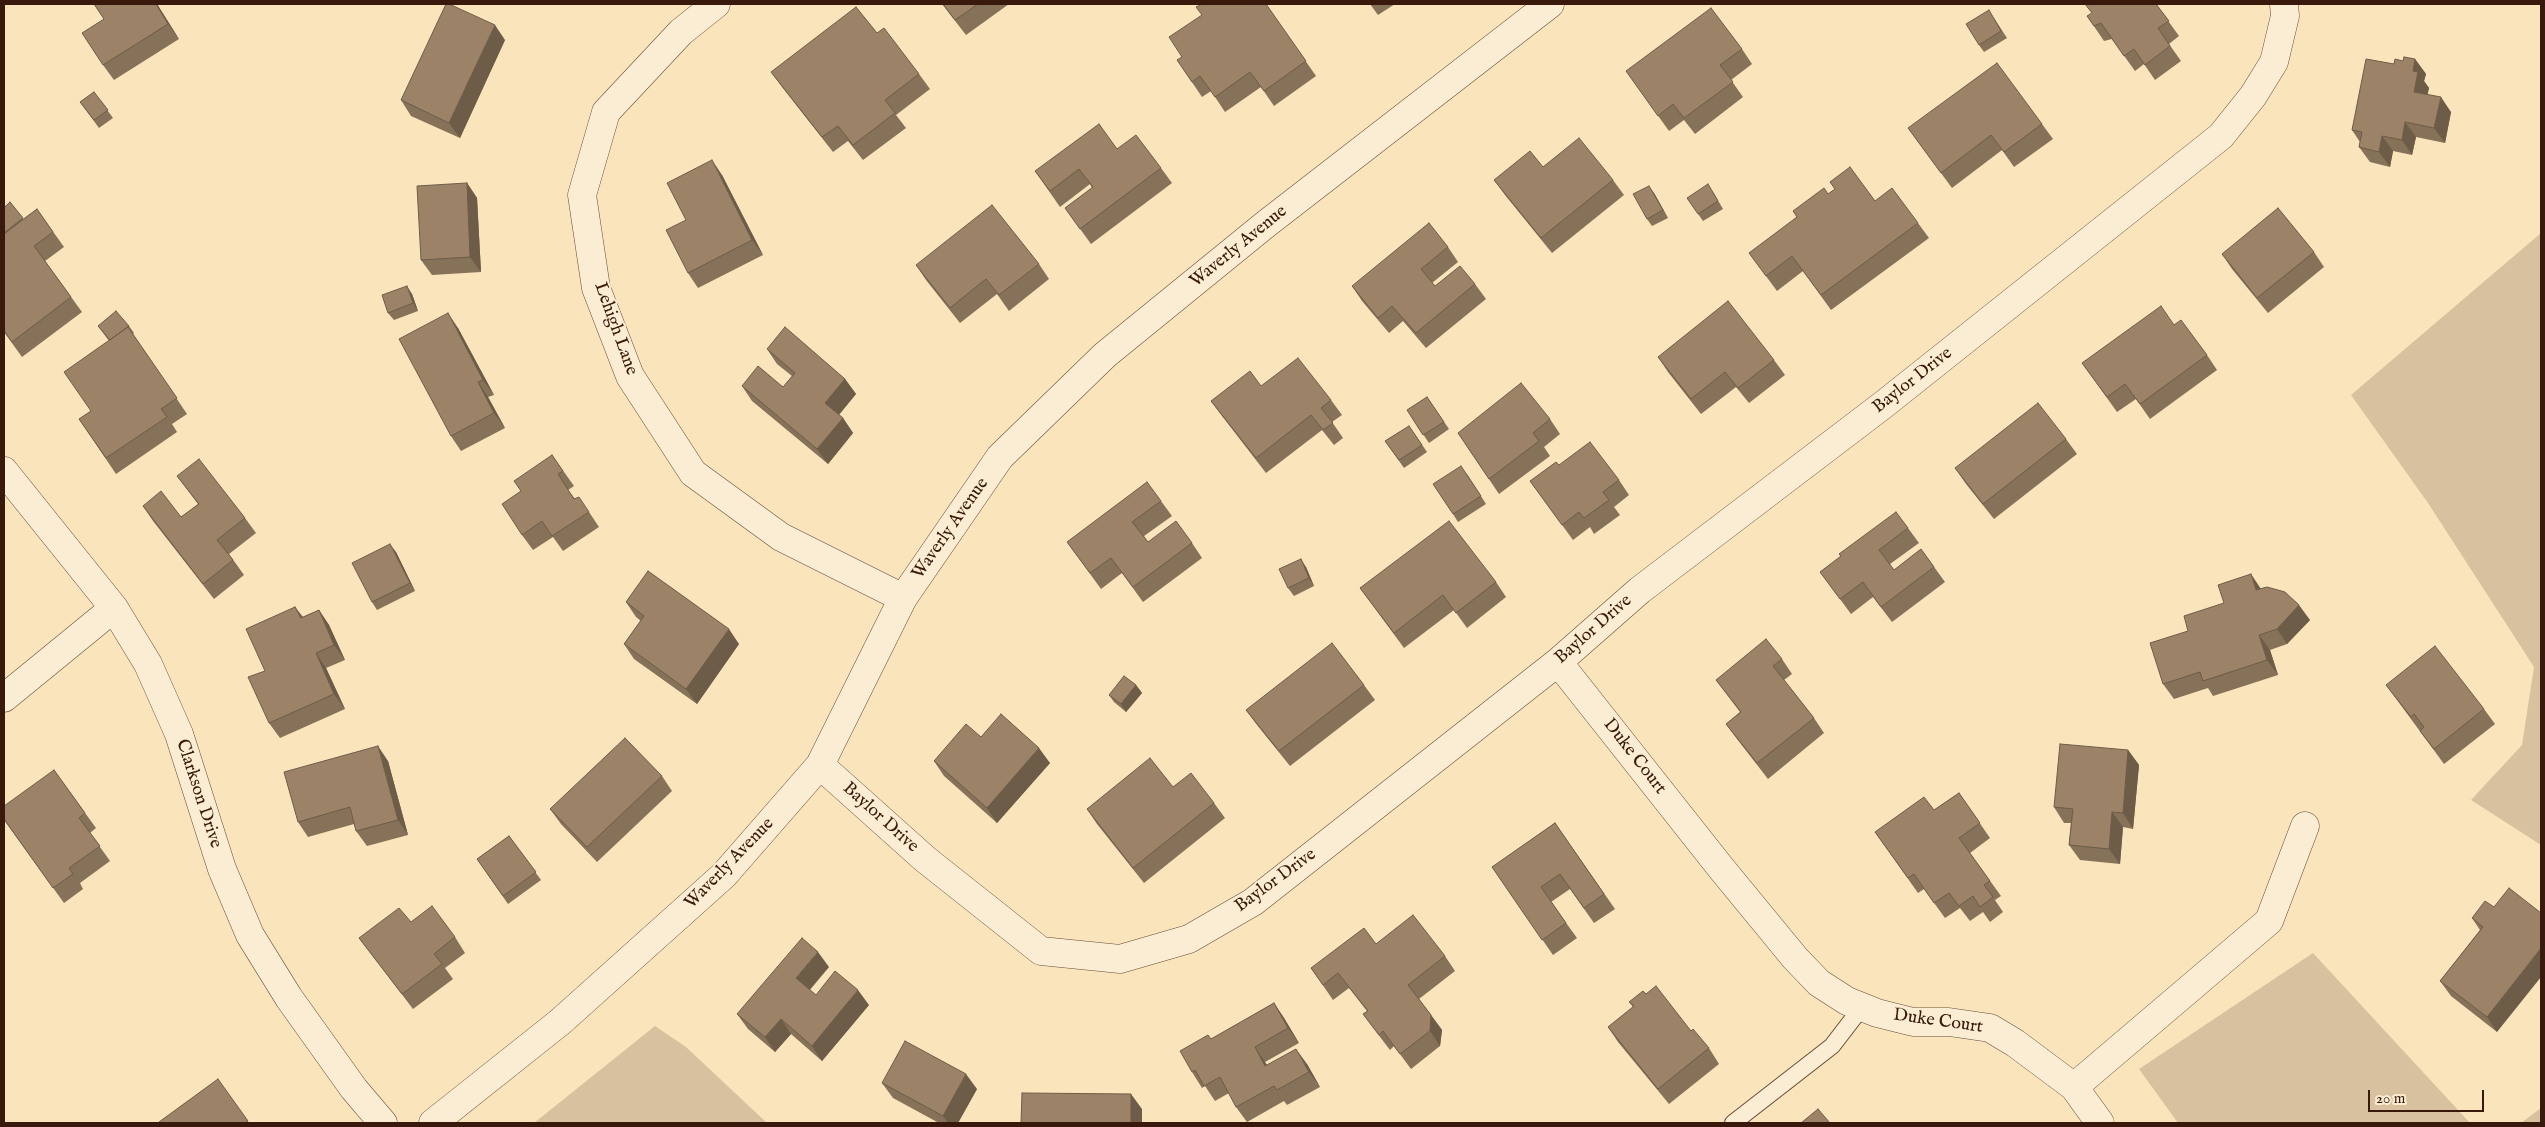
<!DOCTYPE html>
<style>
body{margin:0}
#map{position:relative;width:2545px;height:1127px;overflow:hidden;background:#f9e4bc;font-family:"IM FELL English",serif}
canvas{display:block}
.frame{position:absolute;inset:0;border:5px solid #38190b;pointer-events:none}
.scale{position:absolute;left:2368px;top:1090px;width:116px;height:22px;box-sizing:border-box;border:2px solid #38190b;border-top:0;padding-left:6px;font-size:15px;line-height:18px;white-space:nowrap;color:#38190b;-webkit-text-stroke:4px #fbedd3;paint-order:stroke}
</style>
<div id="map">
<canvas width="2545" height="1127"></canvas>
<div class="frame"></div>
<div class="scale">20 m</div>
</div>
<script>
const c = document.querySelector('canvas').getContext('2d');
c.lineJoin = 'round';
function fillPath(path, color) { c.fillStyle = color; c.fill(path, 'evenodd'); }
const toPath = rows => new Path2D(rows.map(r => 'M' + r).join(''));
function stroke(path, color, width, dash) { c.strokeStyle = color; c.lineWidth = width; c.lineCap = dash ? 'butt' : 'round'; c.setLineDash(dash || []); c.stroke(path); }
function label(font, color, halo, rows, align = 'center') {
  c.font = font + ' "IM FELL English",serif'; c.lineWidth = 4; c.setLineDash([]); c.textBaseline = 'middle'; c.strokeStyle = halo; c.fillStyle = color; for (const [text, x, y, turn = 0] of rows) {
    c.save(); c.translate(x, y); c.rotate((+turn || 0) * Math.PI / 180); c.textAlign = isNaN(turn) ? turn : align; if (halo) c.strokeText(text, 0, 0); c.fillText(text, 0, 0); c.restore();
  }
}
fillPath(toPath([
 [2541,233,2541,845,2471,800,2522,745,2534,667,2428,503,2351,395],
 [2313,953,2470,1123,2178,1123,2139,1069],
 [655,1026,686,1047,767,1123,534,1123],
 [2541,1108,2541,1123,2521,1123]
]), '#d8c19e');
const service = toPath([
 [1733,1123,1832,1046,1862,1007]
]);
const minor = toPath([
 [716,4,681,32,606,112,582,195,596,288,630,376,693,473,781,537,903,598],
 [4,471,114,608,148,664,179,734,222,869,250,935,289,998,354,1089,383,1123],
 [1558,662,1721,868,1795,958,1819,983,1847,1001,1877,1013,1913,1022,1949,1022,1990,1028,2015,1043,2074,1087,2100,1123],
 [4,698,114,608],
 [820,765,925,859,1041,951,1120,959,1189,939,1253,902,1558,662,1640,590,1883,405,2221,136,2253,96,2274,62,2285,16,2284,4],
 [2074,1087,2269,921,2305,826]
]);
const tertiary = toPath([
 [433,1123,560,1022,724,875,820,765,903,598,1000,457,1105,355,1266,224,1550,4]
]);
stroke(service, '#684c37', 18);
stroke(minor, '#684c37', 29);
stroke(tertiary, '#684c37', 29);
stroke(service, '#fbedd3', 16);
stroke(minor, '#fbedd3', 28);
stroke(tertiary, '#fbedd3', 28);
fillPath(toPath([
 [94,4,157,4,179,39,114,80,103,65,104,19],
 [942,4,1009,4,966,35],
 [1266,4,1316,76,1274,106,1261,87,1225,112,1211,91,1202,97,1177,60],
 [1370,4,1395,4,1378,15],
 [2156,4,2179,36,2169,44,2181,61,2155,80,2144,64,2135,71,2112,39,2104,41,2087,16],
 [1994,18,2007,38,1984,52,1979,45],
 [877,33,919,74,930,89,896,115,906,128,863,160,848,141,833,152,782,87,771,72],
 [505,40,460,138,411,116,401,100],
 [1742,49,1752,64,1731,80,1743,97,1695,134,1684,120,1669,131,1626,71],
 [2415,59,2426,74,2424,81,2429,88,2427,94,2451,112,2445,143,2416,137,2412,155,2393,151,2390,167,2370,162,2359,147,2360,142,2352,130,2403,61],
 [94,92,113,118,99,128,80,102],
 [2042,124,2053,139,2014,167,2002,150,1952,188,1908,128],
 [1117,149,1161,168,1172,183,1091,244,1065,208,1092,188,1090,184,1060,207,1035,171],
 [1543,167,1613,180,1624,195,1552,253,1505,195,1494,180],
 [722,175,763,255,698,288,688,273,686,220],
 [467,183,477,198,481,272,432,275,421,260],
 [1713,192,1723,209,1703,221,1687,198],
 [1654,193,1668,218,1652,226,1647,219],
 [1828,194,1875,201,1918,223,1929,238,1831,310,1803,271,1777,291,1749,253],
 [10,202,23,219,37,209,64,247,45,261,82,312,22,357,4,332,4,207],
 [1448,247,1458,262,1432,283,1435,286,1475,284,1486,299,1426,348,1403,321,1389,333,1362,301,1352,286],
 [2314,252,2324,267,2268,313,2232,269,2222,254],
 [1039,264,1049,279,1009,311,997,294,960,323,926,280,916,265],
 [412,294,418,311,394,320,388,313],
 [2174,325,2207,355,2217,370,2150,419,2136,399,2117,412,2082,363],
 [98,326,129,326,134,333,133,334,187,414,172,424,177,432,116,474,79,419,91,411,109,341],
 [458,328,494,395,488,397,505,428,461,451,451,436],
 [767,349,845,379,856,394,839,415,843,418,853,433,828,464,752,401,742,386,783,387,792,376,777,364],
 [1658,357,1774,360,1785,375,1749,403,1736,387,1701,414,1668,372],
 [1261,386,1331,400,1342,415,1332,422,1343,438,1334,445,1322,430,1266,473,1222,416,1211,401],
 [1427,397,1449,429,1429,443,1407,410],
 [1550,419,1560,434,1544,447,1550,456,1499,494,1458,433],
 [1409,426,1427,452,1404,468,1385,441],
 [2066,439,2077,454,1994,519,1966,484,1955,468],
 [552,455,574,486,568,490,575,499,589,512,599,527,563,551,553,537,533,550,522,535],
 [1559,465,1619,480,1629,495,1614,507,1620,515,1594,534,1590,527,1573,540,1530,481],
 [1467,474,1486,504,1458,522,1453,514],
 [177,476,245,518,256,533,229,554,244,575,214,599,153,521,143,506,181,517,198,504],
 [1161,501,1172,516,1144,536,1148,542,1192,543,1202,558,1143,602,1122,573,1101,589,1067,542],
 [1908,528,1919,543,1890,564,1894,570,1921,549,1945,582,1892,622,1873,597,1851,614,1820,572,1841,557,1839,554],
 [396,552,415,591,377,610,372,602],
 [1306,567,1314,586,1294,596,1288,588],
 [1496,582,1506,597,1467,628,1454,610,1404,648,1360,588],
 [2261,588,2310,620,2287,644,2270,650,2278,675,2213,696,2208,688,2174,699,2163,684,2188,631,2224,603],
 [626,602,739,644,697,704,634,659,624,644,641,621,636,617],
 [295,607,303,617,319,610,329,625,345,660,326,668,345,709,280,738,269,723,265,671],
 [1782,659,1792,674,1784,680,1814,718,1824,733,1768,779,1737,739,1726,724,1740,712,1716,680],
 [1136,685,1142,693,1126,712,1114,702,1109,695],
 [1364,685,1375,700,1290,766,1257,725,1246,710],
 [2386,685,2484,709,2495,724,2444,764],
 [981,737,1050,763,997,823,944,776,934,761],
 [2128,750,2139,765,2133,829,2123,827,2120,864,2080,860,2069,845,2071,823,2064,823,2054,807],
 [388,761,408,835,367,846,356,831,354,824,308,837,298,822],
 [54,770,96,828,90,833,110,861,80,883,83,889,64,903,4,820],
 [662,776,672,791,597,862,561,824,550,809],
 [1173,787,1214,803,1225,818,1144,883,1097,824,1087,809],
 [1959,793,1990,838,1970,853,2001,896,1995,900,2003,912,1990,922,1983,912,1970,921,1960,908,1945,918,1924,889,1918,893,1875,832,1934,810],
 [1555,823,1615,909,1594,923,1570,889,1551,902,1577,938,1553,955,1492,867],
 [509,836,541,880,508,904,477,859],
 [2494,907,2497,1032,2451,996,2440,981,2480,930,2472,918],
 [411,922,455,937,465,953,445,968,453,979,413,1009,359,938],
 [1376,944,1445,956,1455,971,1419,999,1442,1030,1440,1046,1411,1069,1394,1046,1390,1050,1374,1029,1363,1014,1367,1011,1349,988,1333,1000,1311,968],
 [829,967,810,990,816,995,869,1005,822,1061,791,1034,775,1052,748,1029,737,1014],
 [1646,994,1691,1031,1709,1048,1719,1064,1669,1104,1618,1042,1608,1027,1633,1007,1629,1002],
 [1274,1003,1284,1018,1299,1043,1265,1062,1267,1065,1307,1064,1320,1087,1287,1105,1284,1101,1247,1122,1236,1107,1229,1093,1215,1101,1205,1086,1202,1088,1192,1072,1211,1039],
 [882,1083,977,1089,958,1123,939,1123,893,1098]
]), '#867159');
fillPath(toPath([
 [156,4,157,4,179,39,168,24],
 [495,25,505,40,460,138,449,123],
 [2415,59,2426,74,2424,81,2429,88,2425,107,2414,92,2413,71],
 [2441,97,2451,112,2445,143,2434,128],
 [2405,122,2416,137,2412,155,2402,140],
 [2382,136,2393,151,2390,167,2379,152],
 [712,160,722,175,763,255,752,240],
 [467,183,477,198,481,272,470,257],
 [1649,186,1654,193,1668,218,1663,210],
 [407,286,412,294,418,311,413,303],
 [448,313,458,328,494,395,483,380],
 [845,379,856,394,836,418,825,403],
 [478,382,488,397,505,428,494,413],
 [843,418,853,433,828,464,817,449],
 [390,544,396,552,415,591,410,583],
 [1301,559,1306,567,1314,586,1309,578],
 [2251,574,2261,589,2256,590],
 [2299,605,2310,620,2287,644,2277,629],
 [295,607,306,622,301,618],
 [319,610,329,625,345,660,334,645],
 [729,629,739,644,697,704,686,689],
 [2259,635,2270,650,2278,675,2267,660],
 [316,653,326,668,345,709,334,694],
 [1136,685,1142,693,1126,712,1121,704],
 [378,746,388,761,408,835,398,820],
 [1039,748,1050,763,997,823,987,808],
 [2128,750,2139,765,2133,829,2123,813],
 [2112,812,2123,827,2120,864,2109,849],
 [2541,948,2541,977,2497,1032,2487,1017],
 [818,952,829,967,806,993,796,978],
 [858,990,869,1005,822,1061,812,1046],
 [1274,1003,1284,1018,1299,1043,1288,1028],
 [1431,1015,1442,1030,1440,1046,1430,1031],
 [781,1019,791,1034,775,1052,765,1037],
 [1255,1047,1265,1062,1276,1081,1265,1066],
 [1296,1049,1307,1064,1320,1087,1309,1072],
 [966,1074,977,1089,958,1123,948,1123,943,1116],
 [1131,1094,1142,1109,1142,1123,1131,1123]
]), '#6d5c48');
const building = toPath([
 [94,4,156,4,168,24,103,65,82,33,104,19,94,4],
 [446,4,449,4,495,25,449,123,401,100,446,4],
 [943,4,978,4,955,20,943,4],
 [1202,4,1266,4,1306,61,1264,91,1250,72,1215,97,1200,76,1192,82,1177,60,1182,57,1169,37,1202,15,1196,7,1202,4],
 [2085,4,2156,4,2169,21,2158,28,2170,46,2145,65,2134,49,2124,56,2101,23,2094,26,2087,16,2092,13,2085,4],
 [856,7,877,33,884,28,919,74,885,100,895,113,853,145,838,126,822,137,771,72,856,7],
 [1711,8,1742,49,1720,65,1733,82,1684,118,1673,104,1658,116,1626,71,1711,8],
 [1989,10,2001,31,1979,45,1966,24,1989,10],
 [2404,57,2415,59,2413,71,2418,72,2414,92,2441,97,2434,128,2405,122,2402,140,2382,136,2379,152,2359,147,2362,132,2352,130,2366,59,2394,64,2395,59,2403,61,2404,57],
 [1997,63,2042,124,2004,152,1991,135,1941,173,1908,128,1997,63],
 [94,92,108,110,94,120,80,102,94,92],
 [1099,124,1117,149,1136,135,1161,168,1080,229,1065,208,1093,187,1079,169,1050,191,1035,171,1099,124],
 [1579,138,1613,180,1541,238,1494,180,1530,151,1543,167,1579,138],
 [712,160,752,240,688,273,666,230,686,220,667,183,712,160],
 [1850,167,1875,201,1892,188,1918,223,1821,295,1792,256,1766,276,1749,253,1797,217,1793,211,1824,188,1828,194,1835,189,1830,182,1850,167],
 [467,183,470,257,421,260,417,186,467,183],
 [1708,184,1718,201,1698,214,1687,198,1708,184],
 [1649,186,1663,210,1647,219,1633,194,1649,186],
 [10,202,23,218,4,233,4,208,10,202],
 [992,205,1039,264,999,295,986,279,950,308,916,265,992,205],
 [2278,208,2314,252,2257,298,2222,254,2278,208],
 [37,209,53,232,34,246,71,297,12,342,4,331,4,234,37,209],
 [1429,223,1448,247,1421,269,1435,286,1460,266,1475,284,1416,333,1392,306,1378,318,1352,286,1429,223],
 [407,286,413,303,388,313,382,295,407,286],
 [1728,301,1774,360,1738,388,1725,372,1691,399,1658,357,1728,301],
 [2161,306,2174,325,2181,320,2207,355,2140,404,2125,384,2107,397,2082,363,2161,306],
 [116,311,129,326,110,340,98,326,116,311],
 [448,313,483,380,478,382,494,413,451,436,399,339,448,313],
 [128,327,177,398,161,409,167,417,106,458,79,419,91,411,64,372,128,327],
 [785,327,845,379,825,403,843,418,817,449,742,386,758,366,783,387,795,373,767,349,785,327],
 [1298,358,1331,400,1321,408,1333,423,1323,430,1311,415,1256,458,1211,401,1250,371,1261,386,1298,358],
 [1521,383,1550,419,1533,433,1539,441,1489,479,1458,433,1521,383],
 [1427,397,1444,422,1423,435,1407,410,1427,397],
 [2038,403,2066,439,1983,504,1955,468,2038,403],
 [1409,426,1422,445,1399,460,1385,441,1409,426],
 [1590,442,1619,480,1603,492,1609,500,1584,518,1579,512,1562,525,1530,481,1556,462,1559,465,1590,442],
 [552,455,563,471,558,474,574,499,579,497,589,512,552,536,542,521,522,535,502,504,521,491,514,481,552,455],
 [199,459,245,518,217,540,233,560,203,584,143,506,161,491,181,517,199,504,177,476,199,459],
 [1461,466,1481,496,1453,514,1433,484,1461,466],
 [1147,482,1161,501,1132,522,1148,542,1176,521,1192,543,1133,587,1111,558,1090,573,1067,542,1147,482],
 [1896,512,1908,528,1879,550,1894,570,1921,549,1934,567,1881,607,1863,582,1840,599,1820,572,1841,556,1839,554,1896,512],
 [1449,521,1496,582,1456,613,1443,595,1394,633,1360,588,1449,521],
 [390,544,410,583,372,602,352,563,390,544],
 [1301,559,1309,578,1288,588,1279,569,1301,559],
 [648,571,729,629,686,689,624,644,644,616,626,602,648,571],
 [2251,574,2256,590,2267,587,2285,592,2299,605,2277,629,2259,635,2267,660,2203,681,2200,672,2163,684,2150,643,2188,631,2184,616,2224,603,2218,585,2251,574],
 [295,607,301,618,319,610,334,645,316,653,334,694,269,723,248,677,265,671,246,629,295,607],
 [1766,639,1782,659,1773,666,1814,718,1757,763,1726,724,1741,712,1716,680,1766,639],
 [1332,643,1364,685,1279,751,1246,710,1332,643],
 [2435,646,2484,709,2434,749,2420,731,2424,727,2414,714,2411,717,2386,685,2435,646],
 [1124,676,1136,685,1121,704,1109,695,1124,676],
 [1001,714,1039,748,987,808,934,761,966,724,981,737,1001,714],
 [625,738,662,776,587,847,550,809,625,738],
 [2060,744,2128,750,2123,813,2112,812,2109,849,2069,845,2073,809,2054,807,2060,744],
 [378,746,398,820,356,831,350,807,298,822,284,772,378,746],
 [1150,758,1173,787,1191,773,1214,803,1133,868,1087,809,1150,758],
 [54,770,85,813,79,818,100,846,69,868,73,874,53,888,4,819,4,806,54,770],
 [1959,793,1980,823,1959,838,1990,881,1984,885,1993,897,1980,907,1973,896,1959,906,1949,893,1934,903,1914,874,1908,878,1875,832,1924,797,1934,810,1959,793],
 [1555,823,1604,894,1584,908,1560,874,1541,887,1566,923,1542,940,1492,867,1555,823],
 [509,836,536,872,503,896,477,859,509,836],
 [2509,888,2541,913,2541,948,2487,1017,2440,981,2483,927,2472,918,2485,901,2494,907,2509,888],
 [432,906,455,937,434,954,442,964,402,994,359,938,399,908,411,922,432,906],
 [1413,915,1445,956,1408,985,1431,1015,1430,1031,1400,1054,1383,1031,1379,1035,1363,1014,1368,1011,1338,973,1323,985,1311,968,1364,928,1376,944,1413,915],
 [802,938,818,952,796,978,816,995,835,971,858,990,812,1046,781,1019,765,1037,737,1014,802,938],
 [1656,986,1691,1031,1693,1029,1709,1048,1658,1089,1608,1027,1634,1006,1629,1002,1643,991,1646,994,1656,986],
 [1274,1003,1288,1028,1255,1047,1265,1066,1296,1049,1309,1072,1277,1090,1274,1086,1236,1107,1220,1077,1204,1086,1195,1070,1192,1072,1180,1051,1208,1035,1211,1039,1274,1003],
 [905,1041,966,1074,943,1116,882,1083,905,1041],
 [218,1079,248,1121,245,1123,159,1123,159,1122,218,1079],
 [1022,1093,1131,1094,1131,1123,1021,1123,1022,1093],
 [1818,1109,1830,1123,1801,1123,1818,1109]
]);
fillPath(building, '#9c8367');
stroke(building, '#6d5c48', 1);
label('18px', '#38190b', '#fbedd3', [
 ["Waverly Avenue",1239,247,-39],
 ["Lehigh Lane",615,329,70],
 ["Baylor Drive",1913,381,-38],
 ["Waverly Avenue",951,529,-55],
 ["Baylor Drive",1594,630,-41],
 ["Duke Court",1634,757,52],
 ["Clarkson Drive",198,794,72],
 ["Baylor Drive",880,818,42],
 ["Waverly Avenue",730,864,-46],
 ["Baylor Drive",1276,881,-36],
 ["Duke Court",1938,1022,8]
]);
</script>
